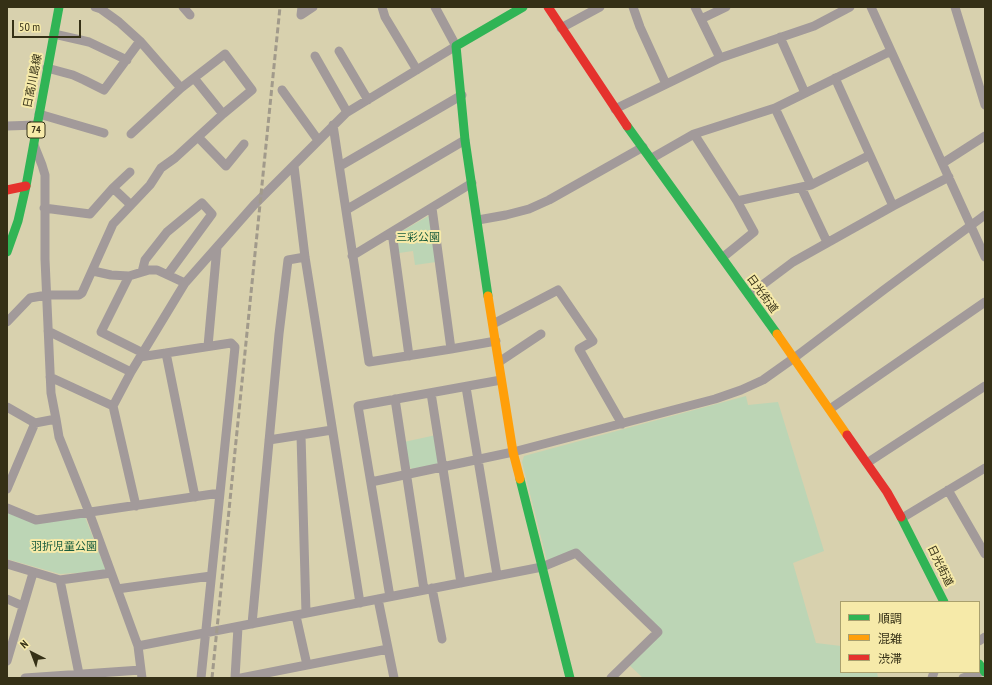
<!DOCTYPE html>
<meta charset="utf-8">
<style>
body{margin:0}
#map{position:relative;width:992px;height:685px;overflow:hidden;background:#d8d1ae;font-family:"PT Sans Narrow","Noto Sans JP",sans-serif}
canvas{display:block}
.frame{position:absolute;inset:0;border:8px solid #353016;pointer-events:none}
.legend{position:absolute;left:840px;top:601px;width:140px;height:72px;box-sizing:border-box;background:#f6eaa9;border:1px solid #a9a06e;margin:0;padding:5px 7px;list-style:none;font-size:12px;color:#353016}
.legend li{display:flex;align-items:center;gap:8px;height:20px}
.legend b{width:20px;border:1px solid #a9a06e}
.north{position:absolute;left:12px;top:633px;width:40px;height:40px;-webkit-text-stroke:3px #f6eaa9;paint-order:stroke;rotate:318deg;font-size:11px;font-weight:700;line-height:16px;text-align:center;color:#353016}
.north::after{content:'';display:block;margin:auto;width:14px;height:18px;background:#353016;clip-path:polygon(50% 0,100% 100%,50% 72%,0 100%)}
.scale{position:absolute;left:12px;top:20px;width:69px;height:18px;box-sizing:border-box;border:2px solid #353016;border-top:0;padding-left:5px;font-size:12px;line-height:14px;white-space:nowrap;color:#353016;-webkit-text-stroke:3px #f6eaa9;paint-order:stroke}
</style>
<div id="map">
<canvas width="992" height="685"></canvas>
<div class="frame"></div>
<ul class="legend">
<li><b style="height:5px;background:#30b455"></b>順調</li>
<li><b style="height:5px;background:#ff9f0a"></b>混雑</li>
<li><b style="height:5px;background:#e5322d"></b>渋滞</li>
</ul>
<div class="north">N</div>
<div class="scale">50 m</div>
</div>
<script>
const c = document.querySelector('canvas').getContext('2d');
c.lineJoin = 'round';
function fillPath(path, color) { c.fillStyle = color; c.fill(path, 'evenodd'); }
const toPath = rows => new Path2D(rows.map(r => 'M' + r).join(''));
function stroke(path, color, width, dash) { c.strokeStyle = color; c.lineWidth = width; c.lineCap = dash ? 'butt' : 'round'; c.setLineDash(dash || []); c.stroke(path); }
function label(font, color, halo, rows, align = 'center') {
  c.font = font + ' "PT Sans Narrow","Noto Sans JP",sans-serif'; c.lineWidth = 4; c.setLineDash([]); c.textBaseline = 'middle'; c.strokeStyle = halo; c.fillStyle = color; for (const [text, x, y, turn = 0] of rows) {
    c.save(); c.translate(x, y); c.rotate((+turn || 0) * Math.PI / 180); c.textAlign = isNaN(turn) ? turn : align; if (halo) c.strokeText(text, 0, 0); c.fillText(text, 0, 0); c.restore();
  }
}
fillPath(toPath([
 [430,215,436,262,415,265,413,251,399,253,397,234],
 [746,396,748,405,778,402,824,551,793,563,816,643,841,646,841,672,877,672,878,678,643,678,627,663,658,632,576,553,548,565,522,462,524,456],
 [436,435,440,461,437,464,412,469,408,466,404,442],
 [7,512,37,524,85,517,106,571,60,574,7,559]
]), '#bcd5b5');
stroke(toPath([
 [183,7,190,15],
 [302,7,301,15,313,7],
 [382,7,385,17,417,70],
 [633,7,640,27,666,84],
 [695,7,720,58],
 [871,7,985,257],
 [955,7,985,105],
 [701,19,726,7],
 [561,28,600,7],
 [54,34,89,42,127,60],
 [780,37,805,93],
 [140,41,181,88],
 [339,51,368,100],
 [315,56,347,112],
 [47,68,73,75,84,80,104,90,140,41,119,22,101,9,95,7],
 [194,78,223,114],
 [835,78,893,206],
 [282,90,318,140],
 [775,108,811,185],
 [615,109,720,58,814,26,850,7],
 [39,114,104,133],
 [333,125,369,362,451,349,496,341],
 [7,126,37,125],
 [694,134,737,201,754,232,722,258],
 [198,137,226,166,244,144],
 [34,145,42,165,45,175,45,259,51,393,56,419],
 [652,158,694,134,775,108,891,51],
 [943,163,985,136],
 [294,166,305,257,360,603],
 [340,166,462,95],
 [801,187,827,242],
 [113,188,131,205],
 [737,201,811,185,870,155],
 [44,208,90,214,113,188,130,172],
 [432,208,451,349],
 [346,210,465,140],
 [478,220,506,215,529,209,549,200,643,147],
 [392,232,409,356],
 [352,256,472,183],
 [93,271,111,275,129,276,149,270,157,270,185,283],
 [142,272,145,260,167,232,202,203,212,214,168,274],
 [129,276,101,332,143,353],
 [749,295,793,262,893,206,949,177],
 [7,322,30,298,47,295,79,295,82,293,113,224,150,185,161,168,175,158,223,114,252,90,225,54,181,88,131,134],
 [493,324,558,290,593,341,579,349,622,424],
 [48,331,131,372],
 [208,346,217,247],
 [166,353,195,497],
 [140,357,231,343,235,347,201,678],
 [499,362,541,334],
 [50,377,113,406,136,506],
 [466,387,497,575],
 [431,393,461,583],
 [395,399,424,590],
 [113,406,131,372,185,283,254,205,346,113,456,46,435,7],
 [7,407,35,423,56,419,59,437,89,512,138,646,542,567,576,553,658,632,611,678],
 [830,409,985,302],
 [301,435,306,613],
 [269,440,332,430],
 [867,463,985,386],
 [371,482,513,452,715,399,741,390,763,380,794,358,885,289,985,215],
 [7,489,35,423],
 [948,490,985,554],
 [7,508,36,520,220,493],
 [902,518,985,468],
 [7,564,60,580,111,573],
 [60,580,79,674],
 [432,588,442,639],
 [117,589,211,576],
 [390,597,358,406,501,380],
 [7,599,23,606],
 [378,599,394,678],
 [296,616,307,665],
 [252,624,279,334,288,260,305,257],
 [979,641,985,637],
 [138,646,142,678],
 [7,661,33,573],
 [25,678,141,670],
 [235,678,238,627],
 [241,678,388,649],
 [932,678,934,672],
 [963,678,984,671]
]), '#a29a9a', 9);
stroke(toPath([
 [627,126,777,334],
 [7,252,18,221,26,186,59,7],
 [488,296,465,140,456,46,523,7],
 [520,479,570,678],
 [901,517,944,602],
 [979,664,985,672]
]), '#30b455', 9);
stroke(toPath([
 [488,296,513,452,520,479],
 [777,334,847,435]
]), '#ff9f0a', 9);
stroke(toPath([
 [548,7,627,126],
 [7,190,26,186],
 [847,435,887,492,901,517]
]), '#e5322d', 9);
stroke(toPath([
 [212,678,280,7]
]), '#a19a8b', 3, [6, 3]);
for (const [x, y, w] of [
 [36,130,18]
]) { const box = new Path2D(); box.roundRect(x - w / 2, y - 8, w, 16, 3); c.fillStyle = '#f6eaa9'; c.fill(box); stroke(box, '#353016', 1); }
label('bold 10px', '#353016', null, [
 ["74",36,130]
]);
label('11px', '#353016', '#f6eaa9', [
 ["日高川島線",33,81,-79],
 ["日光街道",762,294,54],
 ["日光街道",940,566,64]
]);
label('11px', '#195c3d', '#f6eaa9', [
 ["三彩公園",418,238],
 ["羽折児童公園",64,547]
]);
</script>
